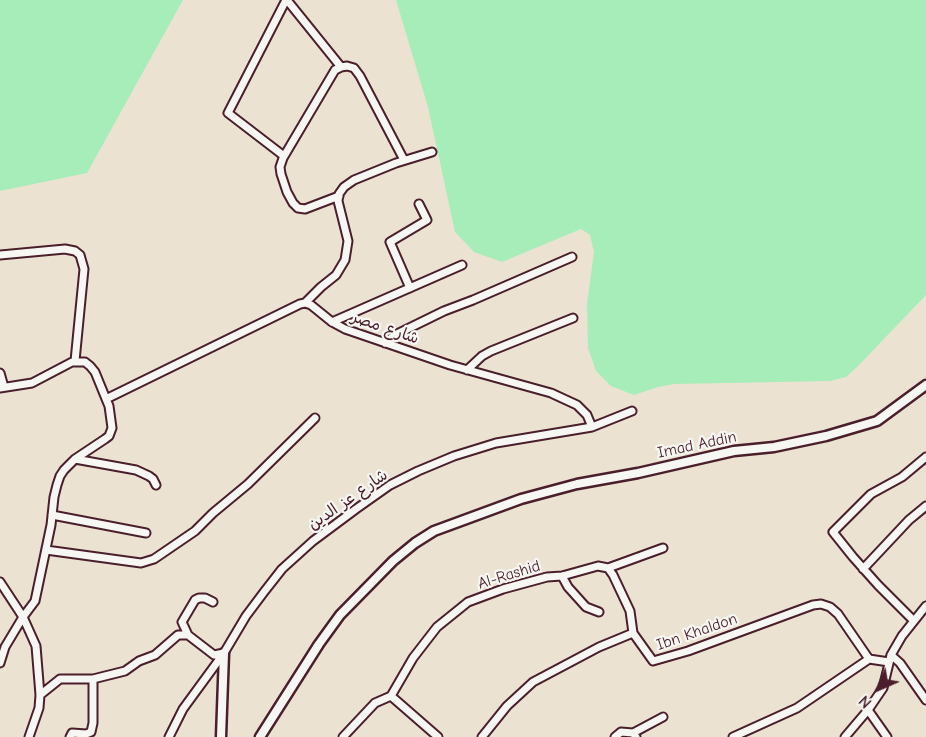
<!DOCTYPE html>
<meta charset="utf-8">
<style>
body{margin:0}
#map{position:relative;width:926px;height:737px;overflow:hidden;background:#ece2d2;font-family:"Comic Neue",sans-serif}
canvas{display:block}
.north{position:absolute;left:848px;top:659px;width:60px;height:60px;-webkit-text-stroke:4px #f6f6f2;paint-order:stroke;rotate:225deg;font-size:16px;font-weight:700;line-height:24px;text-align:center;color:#4a1f2b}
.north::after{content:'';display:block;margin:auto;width:21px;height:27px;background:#4a1f2b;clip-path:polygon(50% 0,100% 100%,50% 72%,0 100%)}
</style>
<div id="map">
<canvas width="926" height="737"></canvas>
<div class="north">N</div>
</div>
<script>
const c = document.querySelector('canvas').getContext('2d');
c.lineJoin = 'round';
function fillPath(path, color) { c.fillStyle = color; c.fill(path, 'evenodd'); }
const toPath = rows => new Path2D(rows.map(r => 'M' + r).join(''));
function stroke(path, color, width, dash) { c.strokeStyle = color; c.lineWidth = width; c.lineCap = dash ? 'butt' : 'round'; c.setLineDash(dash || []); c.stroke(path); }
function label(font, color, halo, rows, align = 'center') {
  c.font = font + ' "Comic Neue","Playpen Sans Arabic",sans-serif'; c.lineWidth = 4.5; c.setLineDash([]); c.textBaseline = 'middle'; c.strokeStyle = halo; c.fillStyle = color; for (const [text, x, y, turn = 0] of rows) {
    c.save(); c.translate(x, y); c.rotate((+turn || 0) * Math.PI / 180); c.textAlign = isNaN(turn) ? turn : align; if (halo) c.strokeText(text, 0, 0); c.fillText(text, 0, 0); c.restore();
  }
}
fillPath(toPath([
 [0,0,183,0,87,173,0,191],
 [396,0,926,0,926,295,859,365,846,377,830,381,674,384,658,387,634,395,611,386,596,371,588,348,587,304,594,252,590,235,581,229,502,262,474,252,455,232,428,107]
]), '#a7edb9');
const minor = toPath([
 [287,0,341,67],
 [284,156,228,113,286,0],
 [339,196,305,209,298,208,293,203,287,192,281,174,280,167,283,158,335,70,341,67,347,66,354,68,360,76,404,160],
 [0,255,65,249,75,251,80,255,84,269,75,361],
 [410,288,390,242,427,220,419,204],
 [305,303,321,287,336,275,345,260,348,241,338,201,339,194,344,187,354,180,396,163,432,152],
 [332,322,462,265],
 [385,343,395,335,444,311,473,300,572,257],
 [467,370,482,356,491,351,573,318],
 [0,373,4,387],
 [0,388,32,383,72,362,85,362,90,366,95,372,106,399,109,406,112,428,109,436,105,439,75,459,64,470,60,476,57,485,54,497,51,525,35,601,23,617,5,647,0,663],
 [106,399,300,304,305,303,311,305,332,322,345,329,450,365,551,393,577,405,587,415,592,427],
 [75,459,136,470,149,476,153,479,156,485],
 [52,515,146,533],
 [46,550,141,563,154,559,195,531,213,513,248,484,315,418],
 [608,568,663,548],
 [863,569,909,520,926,506],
 [562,576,568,587,586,607,599,612],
 [0,582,23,617,36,646,40,695,39,708,29,737],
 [914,621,878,585,853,557,833,532,871,494,902,477,926,457],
 [188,635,182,622,195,600,199,598,205,598,213,602],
 [891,655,900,663,926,700],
 [40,695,60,679,93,679,125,671,139,661,155,655,178,635,188,635,214,655,224,653],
 [391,696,413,658,437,627,468,602,503,589,547,577,562,576,598,566,608,568,613,575,630,611,633,633],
 [391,696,438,737],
 [868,710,887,737],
 [70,737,72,733,86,734,91,732,93,723,93,679],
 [169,737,183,709,224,653,246,616,264,592,282,569,313,541,356,509,390,485,418,471,454,456,496,443,592,427,632,411],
 [343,737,375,703,391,696],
 [482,737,507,706,533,682,599,647,633,633,653,661,688,651,813,605,821,604,830,607,838,614,869,659],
 [615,737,621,732,633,733],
 [636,737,633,733,663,717],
 [733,737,797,708,869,659,889,662],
 [845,737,868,710,883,688,891,655,902,636,926,606]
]);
const tertiary = toPath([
 [221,737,224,653],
 [260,737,319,644,340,615,393,561,415,543,434,531,521,499,577,484,638,473,734,451,774,447,826,436,877,421,926,385]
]);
stroke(minor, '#4a1f2b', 11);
stroke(tertiary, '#4a1f2b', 13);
stroke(minor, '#f6f6f2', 7);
stroke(tertiary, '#f6f6f2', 8);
label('16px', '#4a1f2b', '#f6f6f2', [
 ["شارع مصر",385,328,19],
 ["Imad Addin",697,445,-12],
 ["شارع عز الدين",348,500,-35],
 ["Al-Rashid",509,575,-17],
 ["Ibn Khaldon",697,632,-19]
]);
</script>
